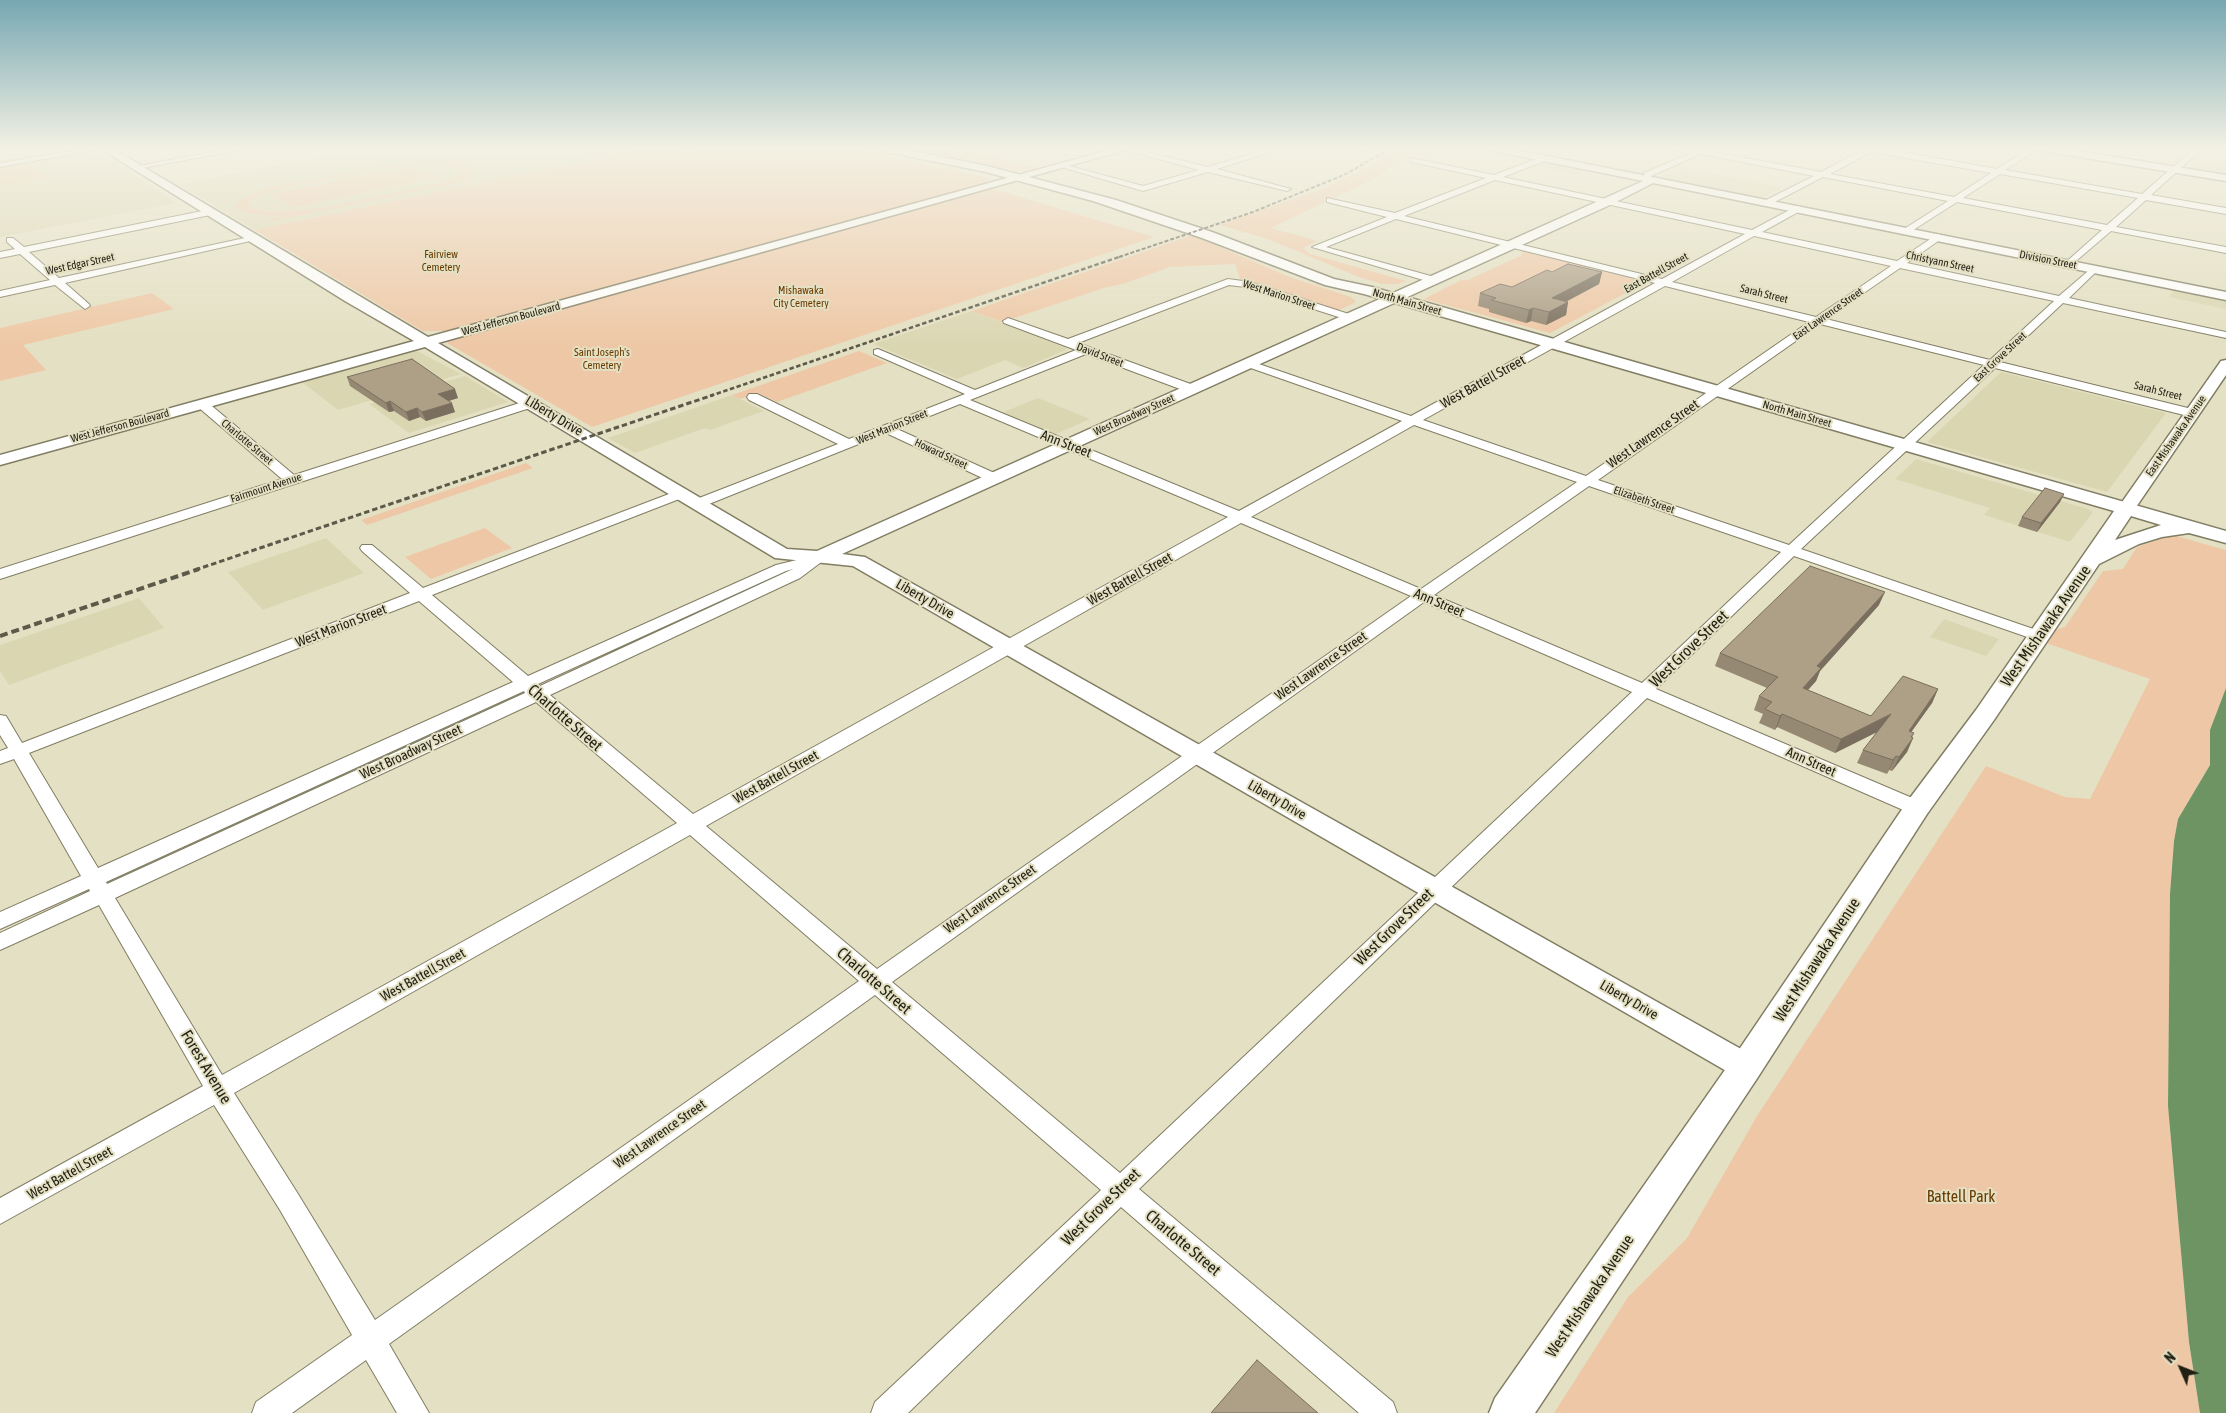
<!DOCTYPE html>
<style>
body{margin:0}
#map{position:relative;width:2226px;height:1413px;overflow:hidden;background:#e4e0c3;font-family:"Asap Condensed",sans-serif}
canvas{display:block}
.north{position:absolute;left:2156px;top:1343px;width:50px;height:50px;-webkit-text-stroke:4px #e4e0c3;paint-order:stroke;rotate:314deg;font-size:14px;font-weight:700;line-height:20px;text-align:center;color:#201f14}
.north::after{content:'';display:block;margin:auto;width:18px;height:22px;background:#201f14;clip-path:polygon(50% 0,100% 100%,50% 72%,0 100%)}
</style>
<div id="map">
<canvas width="2226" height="1413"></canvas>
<div class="north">N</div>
</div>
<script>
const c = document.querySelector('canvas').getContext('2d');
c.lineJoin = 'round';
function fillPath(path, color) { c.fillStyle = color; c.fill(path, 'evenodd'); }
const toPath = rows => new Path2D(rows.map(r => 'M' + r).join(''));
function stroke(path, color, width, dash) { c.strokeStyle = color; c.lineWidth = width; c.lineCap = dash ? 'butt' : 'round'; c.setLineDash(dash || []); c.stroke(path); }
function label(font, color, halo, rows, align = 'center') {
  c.font = font + ' "Asap Condensed",sans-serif'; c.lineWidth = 4; c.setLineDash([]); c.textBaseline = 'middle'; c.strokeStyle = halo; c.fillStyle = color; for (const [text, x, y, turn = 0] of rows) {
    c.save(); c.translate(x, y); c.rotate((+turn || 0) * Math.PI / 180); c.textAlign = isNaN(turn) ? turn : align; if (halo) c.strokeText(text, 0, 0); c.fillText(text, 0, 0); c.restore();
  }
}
fillPath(toPath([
 [376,147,651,147,255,230,178,184],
 [1398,147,1453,147,1420,158,1391,152],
 [98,151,177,203,0,237,0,166],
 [2202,159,2226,163,2226,176,2189,170],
 [1545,162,1587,170,1574,175,1533,166],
 [1681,168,1784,187,1762,198,1757,198,1657,178],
 [2175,289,2226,300,2226,309,2169,297],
 [972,311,1066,348,1066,350,1023,368,1005,360,957,379,873,344],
 [417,351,461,374,338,410,302,382],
 [2001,372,2166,413,2107,492,1927,442],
 [465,376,508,402,409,433,369,404],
 [732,395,764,411,710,430,705,428,635,453,608,438],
 [1038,398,1090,419,1054,435,1001,413],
 [1916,459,2088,509,2093,512,2070,542,1984,515,1990,508,1895,479],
 [326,538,364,573,263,610,228,572],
 [139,598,164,628,9,685,0,671,0,645],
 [1944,619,1999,639,1986,656,1930,637]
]), '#dbd6b2');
fillPath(toPath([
 [651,147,669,147,686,153,712,147,856,147,895,158,989,178,986,183,967,189,448,331,423,331,255,230],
 [901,147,950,147,960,150,958,151,960,152,973,153,1039,169,1020,171],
 [1391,152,1416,157,1391,167,1378,177,1271,228,1317,241,1303,248,1310,254,1406,281,1397,284,1382,284,1359,277,1268,239,1220,225,1327,187,1366,168],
 [437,160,467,164,473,171,467,178,476,179,273,221,269,219,282,216,250,214,239,211,235,206,242,198,271,187,395,164],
 [429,163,453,166,460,168,461,172,454,178,437,184,318,209,267,212,252,208,248,205,250,200,257,196,277,189,390,167],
 [27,164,49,179,0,186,0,168],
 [414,166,440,177,294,207,270,194],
 [991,188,1154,237,592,427,447,343,452,338],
 [1192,235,1287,276,1351,297,1356,302,1339,310,1299,298,1240,279,1235,264,1170,267,1123,284,1107,287,1002,322,972,311],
 [1522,251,1645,282,1645,283,1550,333,1424,299,1461,280,1468,280,1522,255],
 [152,293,174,309,23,345,46,370,0,381,0,328],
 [859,351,887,363,777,402,758,393,740,399,732,395],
 [526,463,533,468,367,525,361,520],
 [485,528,512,548,431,579,405,557],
 [2173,535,2226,550,2226,688,2210,730,2210,765,2178,819,2174,841,2170,894,2168,1106,2189,1342,2200,1413,1554,1413,1628,1297,1687,1238,1757,1116,1986,766,2065,797,2090,799,2150,679,2046,643,2054,630,2065,627,2103,571,2123,569,2137,547]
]), '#eec8a6');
fillPath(toPath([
 [2226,688,2226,1413,2200,1413,2189,1342,2168,1106,2170,894,2174,841,2178,819,2210,765,2210,730]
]), '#6d9462');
const minor = toPath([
 [94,147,111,147,0,167,0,163,94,147],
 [238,147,255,147,137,169,133,167,238,147],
 [976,147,989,147,969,153,965,151,976,147],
 [1114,147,1127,147,1208,167,1274,147,1286,147,1217,169,1291,189,1287,191,1208,172,1143,191,1058,166,1062,164,1143,186,1199,170,1114,147],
 [1351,147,1365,147,1373,150,1369,152,1351,147],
 [1662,147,1697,150,1705,147,1715,147,1708,151,1821,172,1863,150,1852,147,1876,147,1997,169,2031,147,2040,147,2005,170,2142,194,2196,147,2204,147,2151,195,2226,208,2226,214,2146,200,2116,227,2226,247,2226,253,2111,231,2069,267,2066,266,2066,262,2102,230,1957,202,1907,234,1904,233,1904,229,1948,201,1823,177,1767,206,1763,203,1764,201,1814,176,1701,154,1651,176,1651,181,1645,181,1644,173,1689,154,1662,147],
 [1871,152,1991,173,1954,197,1830,174,1871,152],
 [2000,174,2138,198,2107,225,1963,198,2000,174],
 [2212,147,2226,147,2226,150,2216,149,2212,147],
 [1544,156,1548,158,1547,160,1503,177,1752,230,1797,206,1800,207,1800,211,1762,232,1897,261,1938,234,1943,237,1941,239,1907,263,2059,296,2094,266,2099,269,2097,271,2069,298,2226,332,2226,338,2063,303,2000,362,2196,410,2198,413,2196,416,2192,417,1995,368,1801,549,2045,633,2047,636,2045,639,2033,639,1794,556,1656,689,1924,803,1927,808,1924,813,1917,814,1910,813,1647,698,1139,1189,1393,1402,1397,1413,1359,1413,1121,1207,908,1413,871,1413,875,1402,1101,1190,875,995,389,1344,429,1413,397,1413,366,1360,292,1413,252,1413,256,1402,352,1335,280,1210,214,1105,0,1224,0,1198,203,1086,99,905,0,950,0,933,90,891,89,889,0,929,0,912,81,876,14,759,0,764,0,751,8,748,0,735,0,715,6,716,22,743,410,593,362,551,360,548,362,545,372,545,423,588,682,489,687,490,689,493,687,496,432,595,528,676,776,565,809,557,819,553,824,554,826,557,824,560,800,578,550,695,693,814,1228,517,960,404,897,429,1001,476,1003,479,1001,482,991,482,886,433,704,506,694,506,692,503,694,500,838,444,749,400,747,397,749,394,757,394,849,439,965,394,874,354,874,350,878,349,975,390,1076,350,1004,323,1003,321,1008,318,1068,339,1228,279,1250,282,1355,316,1355,320,1351,321,1245,287,1229,285,1078,343,1196,386,1196,392,1188,392,1086,354,970,400,1239,511,1402,421,1245,366,1245,362,1253,362,1411,416,1655,283,1396,219,1326,247,1438,278,1438,282,1430,282,1312,247,1387,217,1327,202,1327,198,1395,213,1486,178,1411,162,1411,158,1494,175,1544,156],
 [1495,180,1745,234,1662,279,1404,216,1495,180],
 [1754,236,1891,266,1816,317,1672,282,1754,236],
 [1900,268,2054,301,1990,360,1826,319,1900,268],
 [1665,286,1809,322,1586,476,1423,420,1665,286],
 [1820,324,1984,365,1789,545,1598,480,1820,324],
 [1414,425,1577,482,1421,589,1251,517,1414,425],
 [1589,486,1781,552,1642,683,1434,595,1589,486],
 [1241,523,1411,596,877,969,706,826,1241,523],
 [793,569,540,686,538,684,786,571,793,569],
 [419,601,513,682,98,868,29,753,419,601],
 [1424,602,1632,692,1120,1173,892,982,1424,602],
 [524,691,525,693,107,884,106,882,524,691],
 [536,702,677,823,222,1075,115,898,536,702],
 [690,835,859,981,375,1320,298,1194,234,1093,690,835],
 [212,209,216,212,215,214,29,252,59,278,254,236,259,239,65,283,89,304,90,306,85,309,55,285,0,297,0,291,50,280,20,254,0,258,0,252,15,249,7,242,7,238,13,238,24,247,212,209],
 [532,399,536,400,538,403,536,406,0,579,0,569,282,479,198,407,196,404,198,401,206,401,294,475,532,399]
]);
const tertiary = toPath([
 [98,147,110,147,428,337,1120,147,1136,147,438,343,787,549,817,551,1643,181,1488,150,1483,147,1502,147,2226,292,2226,300,1653,183,1612,204,842,554,865,557,1757,1058,1761,1067,1757,1076,1746,1080,1735,1076,853,566,775,558,425,347,0,465,0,455,414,341,345,301,98,147],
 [2031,147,2054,147,2226,175,2226,181,2036,150,2031,147],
 [2226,360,2226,375,2132,513,2120,513,2117,509,2120,505,2221,361,2226,360]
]);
const secondary = toPath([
 [872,147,893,147,987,166,1116,200,1212,232,1334,279,1372,287,2226,531,2226,543,2189,533,2162,537,2139,544,2099,564,1994,720,1927,814,1758,1077,1535,1413,1489,1413,1495,1398,1734,1057,1907,802,1976,710,2114,511,1364,294,1325,285,1202,238,1093,201,986,172,877,150,872,147],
 [2131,516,2161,525,2115,540,2131,516]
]);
stroke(minor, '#817d63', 2);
stroke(tertiary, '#817d63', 3);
stroke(secondary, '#817d63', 3);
fillPath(minor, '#fff');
fillPath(tertiary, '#fff');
fillPath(secondary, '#fff');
stroke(toPath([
 [1119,257,1253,212,1346,174,1393,147]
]), '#5b5949', 2, [4, 2]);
stroke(toPath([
 [710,396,1122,256]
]), '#5b5949', 2.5, [4.5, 2.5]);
stroke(toPath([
 [195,570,713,395]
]), '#5b5949', 3, [5.5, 3]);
stroke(toPath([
 [0,636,199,569]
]), '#5b5949', 4, [8, 4]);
fillPath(toPath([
 [1552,272,1602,272,1599,284,1566,302,1568,302,1566,315,1546,325,1531,321,1526,323,1489,312,1489,309,1478,306,1480,293,1512,287],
 [347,377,458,398,449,401,455,412,426,421,420,417,409,421,394,411,389,412,350,386],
 [2064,494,2060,502,2037,532,2018,526,2022,517],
 [1879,605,1820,671,1816,681,1808,690,1871,716,1938,689,1932,703,1911,732,1912,737,1913,738,1907,752,1892,771,1889,770,1887,774,1857,763,1863,750,1877,732,1835,753,1777,727,1775,730,1759,723,1763,714,1754,710,1759,696,1767,688,1715,666,1720,653]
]), '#968974');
fillPath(toPath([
 [1602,272,1599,284,1549,310,1552,298],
 [1568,302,1566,315,1546,325,1549,312],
 [1533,308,1531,321,1526,323,1529,310],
 [455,389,458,398,441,403,438,394],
 [390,401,394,411,389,412,386,403],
 [452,403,455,412,426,421,422,412],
 [417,408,420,417,409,421,406,412],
 [2064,494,2060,502,2037,532,2041,523],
 [1885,592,1879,605,1820,671,1816,681,1797,702,1803,688,1817,666],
 [1938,689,1932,703,1902,745,1909,731],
 [1782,714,1777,727,1775,730,1780,716],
 [1891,714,1885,728,1835,753,1841,739],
 [1914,733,1910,742,1913,738,1907,752,1892,771,1899,757],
 [1896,756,1887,774,1893,760]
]), '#7a6f5e');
const building = toPath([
 [1568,264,1602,272,1552,298,1568,302,1549,312,1533,308,1529,310,1491,300,1496,298,1480,293,1500,284,1512,287,1547,270,1552,272,1568,264],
 [412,359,455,389,438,394,452,403,422,412,417,408,406,412,390,401,386,403,347,377,412,359],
 [2045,488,2064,494,2041,523,2022,517,2045,488],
 [1810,566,1885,592,1817,666,1821,668,1803,688,1871,716,1903,676,1938,689,1909,731,1914,733,1911,737,1913,738,1899,757,1896,756,1893,760,1863,750,1891,714,1841,739,1782,714,1780,716,1765,709,1772,702,1759,696,1778,677,1720,653,1810,566],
 [1257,1360,1318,1413,1211,1413,1257,1360]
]);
fillPath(building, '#ae9f87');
stroke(building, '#7a6f5e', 1);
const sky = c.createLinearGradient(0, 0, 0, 345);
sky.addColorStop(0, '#77a7b2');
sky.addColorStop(0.43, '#f3f1e4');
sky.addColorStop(1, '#f3f1e400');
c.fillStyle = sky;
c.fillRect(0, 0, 2226, 345);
label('11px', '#693a00', '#e4e0c3', [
 ["Fairview",441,255],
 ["Cemetery",441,268],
 ["Mishawaka",801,291],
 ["City Cemetery",801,304],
 ["Saint Joseph's",602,353],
 ["Cemetery",602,366]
]);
label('11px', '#201f14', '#e4e0c3', [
 ["Division Street",2048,260,11],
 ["Christyann Street",1940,262,12],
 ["West Edgar Street",80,264,-12],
 ["East Battell Street",1656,273,-29],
 ["Sarah Street",1764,294,14],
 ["West Marion Street",1279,295,18],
 ["North Main Street",1407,302,16],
 ["East Lawrence Street",1828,314,-35],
 ["West Jefferson Boulevard",511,319,-15],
 ["David Street",1100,355,21],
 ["East Grove Street",2000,357,-43],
 ["Sarah Street",2158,391,14],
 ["North Main Street",1797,414,16],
 ["West Broadway Street",1134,415,-24],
 ["West Jefferson Boulevard",120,426,-15],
 ["West Marion Street",892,427,-22],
 ["East Mishawaka Avenue",2176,436,-55],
 ["Charlotte Street",247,442,40],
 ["Howard Street",941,454,25],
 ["Fairmount Avenue",266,488,-18],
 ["Elizabeth Street",1644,500,19]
]);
label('14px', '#201f14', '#e4e0c3', [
 ["West Battell Street",1483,382,-29],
 ["Liberty Drive",554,416,31],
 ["West Lawrence Street",1653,434,-35],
 ["Ann Street",1066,444,21],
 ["West Battell Street",1130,579,-29],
 ["Liberty Drive",925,599,30],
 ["Ann Street",1439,603,23],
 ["West Marion Street",341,626,-21],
 ["West Lawrence Street",1321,666,-35],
 ["West Broadway Street",411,752,-25],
 ["Ann Street",1811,762,24],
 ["West Battell Street",776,777,-29],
 ["Liberty Drive",1277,800,30],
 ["West Lawrence Street",990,899,-35],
 ["West Battell Street",423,975,-29],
 ["Liberty Drive",1629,1000,30],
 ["West Lawrence Street",660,1134,-35],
 ["West Battell Street",70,1173,-29]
]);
label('16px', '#201f14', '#e4e0c3', [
 ["West Mishawaka Avenue",2046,626,-55],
 ["West Grove Street",1689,649,-44],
 ["Charlotte Street",565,718,41],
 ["West Grove Street",1394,927,-44],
 ["West Mishawaka Avenue",1817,960,-57],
 ["Charlotte Street",874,981,41],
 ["Forest Avenue",206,1067,59],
 ["West Grove Street",1101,1207,-44],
 ["Charlotte Street",1183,1243,40],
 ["West Mishawaka Avenue",1590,1296,-56]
]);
label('16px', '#693a00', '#e4e0c3', [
 ["Battell Park",1961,1197]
]);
</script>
